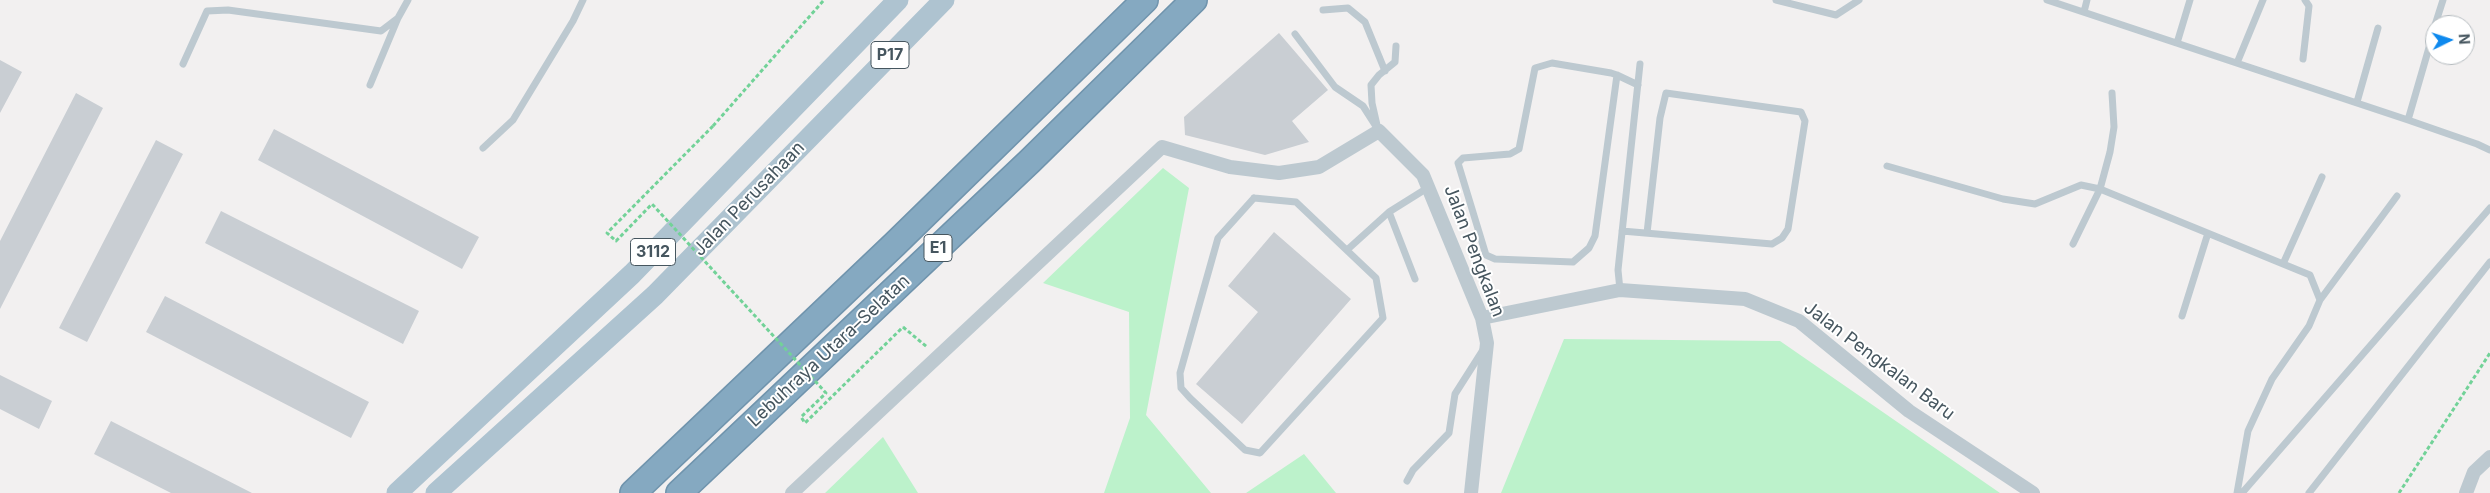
<!DOCTYPE html>
<meta charset="utf-8">
<style>
body{margin:0}
#map{position:relative;width:2490px;height:493px;overflow:hidden;background:#f2f0f0;font-family:Inter,sans-serif}
canvas{display:block}
.north{position:absolute;left:2425px;top:15px;width:50px;height:50px;box-sizing:border-box;background:#fff;border:1px solid #b5bbbf;border-radius:50%;rotate:86deg;font-size:14px;font-weight:700;line-height:20px;text-align:center;color:#46565f}
.north::after{content:'';display:block;margin:auto;width:18px;height:22px;background:#0e89ee;clip-path:polygon(50% 0,100% 100%,50% 72%,0 100%)}
</style>
<div id="map">
<canvas width="2490" height="493"></canvas>
<div class="north">N</div>
</div>
<script>
const c = document.querySelector('canvas').getContext('2d');
c.lineJoin = 'round';
function fillPath(path, color) { c.fillStyle = color; c.fill(path, 'evenodd'); }
const toPath = rows => new Path2D(rows.map(r => 'M' + r).join(''));
function stroke(path, color, width, dash) { c.strokeStyle = color; c.lineWidth = width; c.lineCap = dash ? 'butt' : 'round'; c.setLineDash(dash || []); c.stroke(path); }
function label(font, color, halo, rows, align = 'center') {
  c.font = font + ' Inter,sans-serif'; c.lineWidth = 4; c.setLineDash([]); c.textBaseline = 'middle'; c.strokeStyle = halo; c.fillStyle = color; for (const [text, x, y, turn = 0] of rows) {
    c.save(); c.translate(x, y); c.rotate((+turn || 0) * Math.PI / 180); c.textAlign = isNaN(turn) ? turn : align; if (halo) c.strokeText(text, 0, 0); c.fillText(text, 0, 0); c.restore();
  }
}
fillPath(toPath([
 [1163,168,1189,188,1146,415,1211,493,1104,493,1130,418,1129,312,1043,283],
 [1564,339,1780,341,2000,493,1501,493],
 [883,437,918,493,825,493],
 [1304,454,1336,493,1246,493]
]), '#bcf2cb');
fillPath(toPath([
 [1279,33,1328,90,1292,121,1309,142,1265,155,1185,135,1184,117],
 [0,60,22,72,0,113],
 [76,93,103,108,0,309,0,241],
 [274,129,479,237,462,269,258,160],
 [156,140,183,154,87,342,59,328],
 [221,211,419,311,403,344,205,243],
 [1274,232,1351,299,1242,424,1196,384,1258,312,1228,286],
 [165,296,369,402,351,438,146,332],
 [0,375,52,401,39,429,0,409],
 [111,421,252,493,171,493,94,454]
]), '#c9ced3');
const highway = toPath([
 [633,493,895,244,1145,0],
 [679,493,1030,161,1194,0]
]);
stroke(highway, '#7094ad', 28);
stroke(toPath([
 [713,126,824,0],
 [903,327,927,347],
 [2399,493,2490,353]
]), '#72d298', 3, [4, 2.5]);
stroke(toPath([
 [1776,0,1836,15,1859,0],
 [2047,0,2408,120,2477,144,2490,150],
 [1323,10,1348,8,1365,22,1385,71],
 [2084,12,2087,0],
 [2435,25,2443,0],
 [1295,34,1335,87,1363,106,1379,131],
 [2177,43,2190,0],
 [2303,59,2309,6,2305,0],
 [2237,63,2263,0],
 [183,64,207,11,228,10,381,31,398,18,408,0],
 [1617,75,1595,236,1589,248,1573,262,1495,259,1486,255,1458,163,1463,158,1510,154,1519,149,1535,68,1552,63,1611,73,1617,75,1638,85],
 [370,85,398,18],
 [2357,102,2378,28],
 [2408,120,2435,27],
 [1377,125,1372,103,1371,85,1379,75,1395,62,1396,46],
 [483,148,513,120,573,21,583,0],
 [1887,166,2003,199,2035,204,2081,185,2100,189,2310,275,2320,300,2309,326,2272,379,2248,431,2237,493],
 [1254,198,1296,202,1376,278,1383,318,1260,453,1245,450,1190,398,1181,388,1180,373,1218,238,1254,198],
 [1389,212,1415,279],
 [1622,231,1772,244,1782,238,1788,229,1805,121,1801,112,1666,93,1660,118,1647,233],
 [2073,244,2100,189,2110,152,2114,127,2112,93],
 [1347,250,1389,212,1429,187],
 [2283,264,2322,177],
 [1620,290,1618,270,1640,64],
 [2320,300,2397,196],
 [2182,316,2208,233],
 [1407,481,1413,470,1449,433,1455,394,1483,350],
 [2242,493,2490,208],
 [2309,493,2490,262]
]), '#bdc9d0', 7);
stroke(toPath([
 [1482,318,1620,290,1745,299,1799,321,1909,411,2033,493],
 [792,493,1162,147,1230,167,1279,173,1319,167,1379,131,1423,175,1482,318,1487,343,1471,493],
 [2466,493,2474,472,2490,457]
]), '#bdc9d0', 14);
stroke(toPath([
 [397,493,632,274,898,0],
 [436,493,655,295,944,0]
]), '#aec3d0', 21);
stroke(highway, '#85a9c1', 25);
stroke(toPath([
 [713,126,607,233,616,241,652,204,826,393,801,417,805,423,903,327]
]), '#72d298', 3, [4, 2.5]);
for (const [x, y, w] of [
 [890,55,38],
 [938,248,28],
 [653,252,45]
]) { const box = new Path2D(); box.roundRect(x - w / 2, y - 13.5, w, 27, 4); c.fillStyle = '#fff'; c.fill(box); stroke(box, '#46565f', 1); }
label('bold 16px', '#46565f', null, [
 ["P17",890,55],
 ["E1",938,248],
 ["3112",653,252]
]);
label('18px', '#46565f', '#fff', [
 ["Jalan Perusahaan",749,199,-46],
 ["Jalan Pengkalan",1474,251,69],
 ["Lebuhraya Utara–Selatan",829,351,-43],
 ["Jalan Pengkalan Baru",1879,361,37]
]);
</script>
